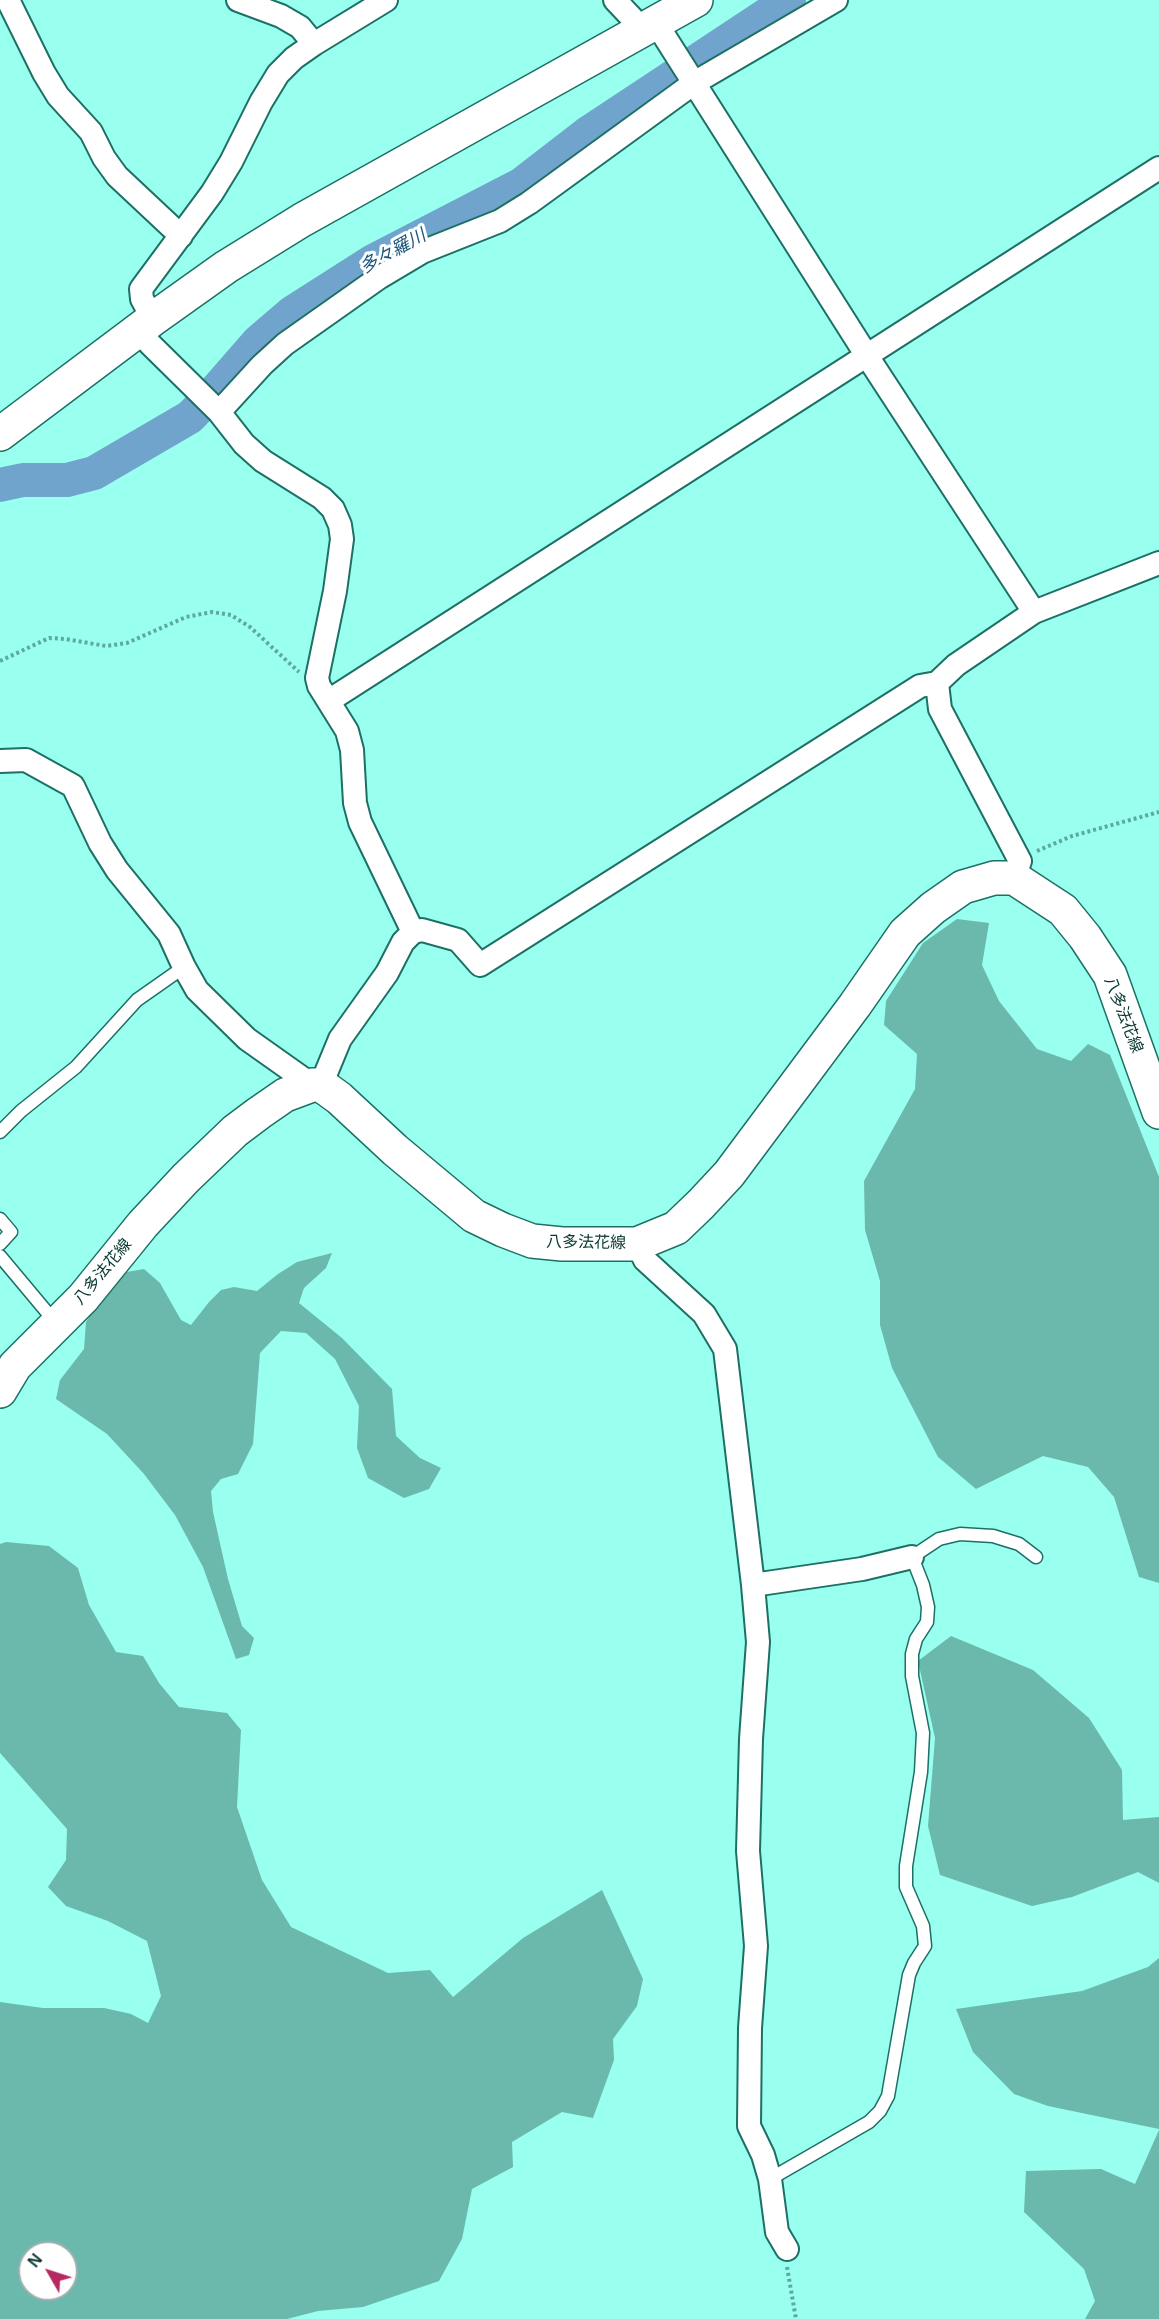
<!DOCTYPE html>
<meta charset="utf-8">
<style>
body{margin:0}
#map{position:relative;width:1159px;height:2319px;overflow:hidden;background:#99ffef;font-family:Helvetica,sans-serif}
canvas{display:block}
.north{position:absolute;left:18px;top:2241px;width:60px;height:60px;box-sizing:border-box;background:#fff;border:2px solid #9dafad;border-radius:50%;rotate:309deg;font-size:16px;font-weight:700;line-height:24px;text-align:center;color:#093832}
.north::after{content:'';display:block;margin:auto;width:21px;height:27px;background:#b62960;clip-path:polygon(50% 0,100% 100%,50% 72%,0 100%)}
</style>
<div id="map">
<canvas width="1159" height="2319"></canvas>
<div class="north">N</div>
</div>
<script>
const c = document.querySelector('canvas').getContext('2d');
c.lineJoin = 'round';
function fillPath(path, color) { c.fillStyle = color; c.fill(path, 'evenodd'); }
const toPath = rows => new Path2D(rows.map(r => 'M' + r).join(''));
function stroke(path, color, width, dash) { c.strokeStyle = color; c.lineWidth = width; c.lineCap = dash ? 'butt' : 'round'; c.setLineDash(dash || []); c.stroke(path); }
function label(font, color, halo, rows, align = 'center') {
  c.font = font + ' Helvetica,"Noto Sans JP",sans-serif'; c.lineWidth = 6; c.setLineDash([]); c.textBaseline = 'middle'; c.strokeStyle = halo; c.fillStyle = color; for (const [text, x, y, turn = 0] of rows) {
    c.save(); c.translate(x, y); c.rotate((+turn || 0) * Math.PI / 180); c.textAlign = isNaN(turn) ? turn : align; if (halo) c.strokeText(text, 0, 0); c.fillText(text, 0, 0); c.restore();
  }
}
fillPath(toPath([
 [957,919,989,923,982,965,999,1001,1037,1049,1071,1061,1088,1044,1110,1055,1159,1177,1159,1583,1139,1577,1114,1497,1088,1467,1043,1456,976,1489,938,1457,892,1368,880,1325,880,1281,865,1230,864,1181,915,1089,917,1054,884,1025,886,1001,923,943],
 [332,1253,326,1268,304,1288,299,1303,342,1338,392,1389,396,1436,420,1458,441,1468,429,1489,404,1498,368,1478,357,1448,359,1406,335,1359,306,1333,281,1331,260,1353,253,1444,238,1474,221,1479,211,1491,213,1512,228,1579,242,1626,254,1638,249,1655,236,1659,203,1567,175,1515,144,1474,107,1434,56,1399,60,1380,84,1349,86,1322,103,1296,127,1272,144,1269,160,1283,181,1320,191,1325,209,1302,221,1290,234,1287,257,1291,278,1274,297,1262],
 [6,1542,49,1546,78,1568,89,1605,116,1652,143,1656,159,1683,179,1707,227,1713,241,1730,237,1807,262,1880,291,1927,388,1973,430,1970,453,1997,523,1938,602,1890,643,1979,637,2006,613,2039,614,2060,593,2118,562,2112,512,2142,513,2167,472,2189,462,2239,439,2281,363,2307,318,2311,287,2319,0,2319,0,2002,43,2008,104,2008,131,2014,148,2023,161,1996,147,1941,108,1921,66,1906,48,1887,66,1860,67,1829,0,1753,0,1544],
 [30,2253,66,2253,66,2289,30,2289],
 [951,1636,1033,1670,1089,1718,1122,1770,1123,1820,1159,1817,1159,1883,1138,1872,1072,1897,1032,1906,940,1875,928,1826,935,1738,918,1661],
 [1159,1958,1159,2129,1048,2106,1014,2094,973,2052,956,2009,1082,1991,1148,1967],
 [1159,2130,1159,2319,1085,2319,1095,2301,1084,2269,1024,2212,1026,2171,1101,2169,1135,2184]
]), '#6ab9ac');
stroke(toPath([
 [0,485,23,480,67,480,94,473,190,417,217,389,258,342,293,312,373,261,522,184,588,133,789,0]
]), '#71a4cd', 34);
const lane = toPath([
 [0,1132,21,1111,76,1067,137,1000,184,967],
 [0,1219,11,1232,0,1244],
 [0,1256,56,1323],
 [770,2179,869,2122,880,2111,888,2096,909,1975,914,1963,925,1946,923,1926,906,1887,906,1866,921,1772,923,1733,912,1676,912,1654,916,1639,927,1622,928,1607,923,1585,912,1557,939,1539,960,1534,993,1536,1019,1544,1036,1557]
]);
const street = toPath([
 [8,0,44,73,58,96,91,132,104,158,117,176,181,236],
 [238,0,281,16,300,27,314,44],
 [615,0,632,18,641,31],
 [656,23,867,356,1034,612],
 [153,319,142,299,141,289,212,193,231,162,261,102,278,74,294,58,314,44,386,0],
 [139,330,150,344,219,412,244,444,263,461,322,498,333,509,340,525,342,539,335,591,317,678,319,686,347,731,352,750,355,803,360,822,413,932],
 [219,412,262,365,285,344,380,277,422,252,500,221,529,203,694,83,836,0],
 [330,700,1159,168],
 [0,761,26,760,73,786,100,843,117,870,169,934,184,967,197,990,247,1039,312,1085],
 [1014,878,1020,861,940,709,937,683,956,665,1034,612,1159,563],
 [321,1085,340,1039,387,973,403,942,413,932,422,930,458,940,480,965,920,686,937,683],
 [637,1244,645,1260,704,1314,725,1349,753,1585,758,1642,751,1739,748,1851,756,1946,750,2028,749,2126,763,2155,770,2179,777,2232,787,2249],
 [753,1585,862,1569,912,1557]
]);
const secondary = toPath([
 [0,434,153,319,226,267,302,220,696,0],
 [0,1391,15,1366,83,1298,143,1224,186,1178,235,1131,259,1113,285,1095,312,1085,321,1085,339,1098,395,1150,474,1216,503,1230,532,1241,562,1244,637,1244,676,1228,701,1204,729,1174,855,1005,905,933,933,908,963,887,994,878,1014,878,1063,910,1085,937,1110,975,1159,1112]
]);
stroke(lane, '#1c7065', 15);
stroke(street, '#1c7065', 26);
stroke(secondary, '#1c7065', 36);
stroke(toPath([
 [0,661,49,638,65,639,106,646,127,643,186,617,212,612,231,615,250,627,299,672],
 [1037,851,1072,836,1159,812],
 [787,2267,796,2319]
]), '#5caa9f', 4, [3, 3]);
stroke(lane, '#fff', 12);
stroke(street, '#fff', 22);
stroke(secondary, '#fff', 33);
label('16px', '#093832', '#fff', [
 ["八多法花線",1123,1015,69],
 ["八多法花線",586,1243,1],
 ["八多法花線",103,1272,-50]
]);
label('italic 18px', '#19547b', '#fff', [
 ["多々羅川",393,252,-29]
]);
</script>
